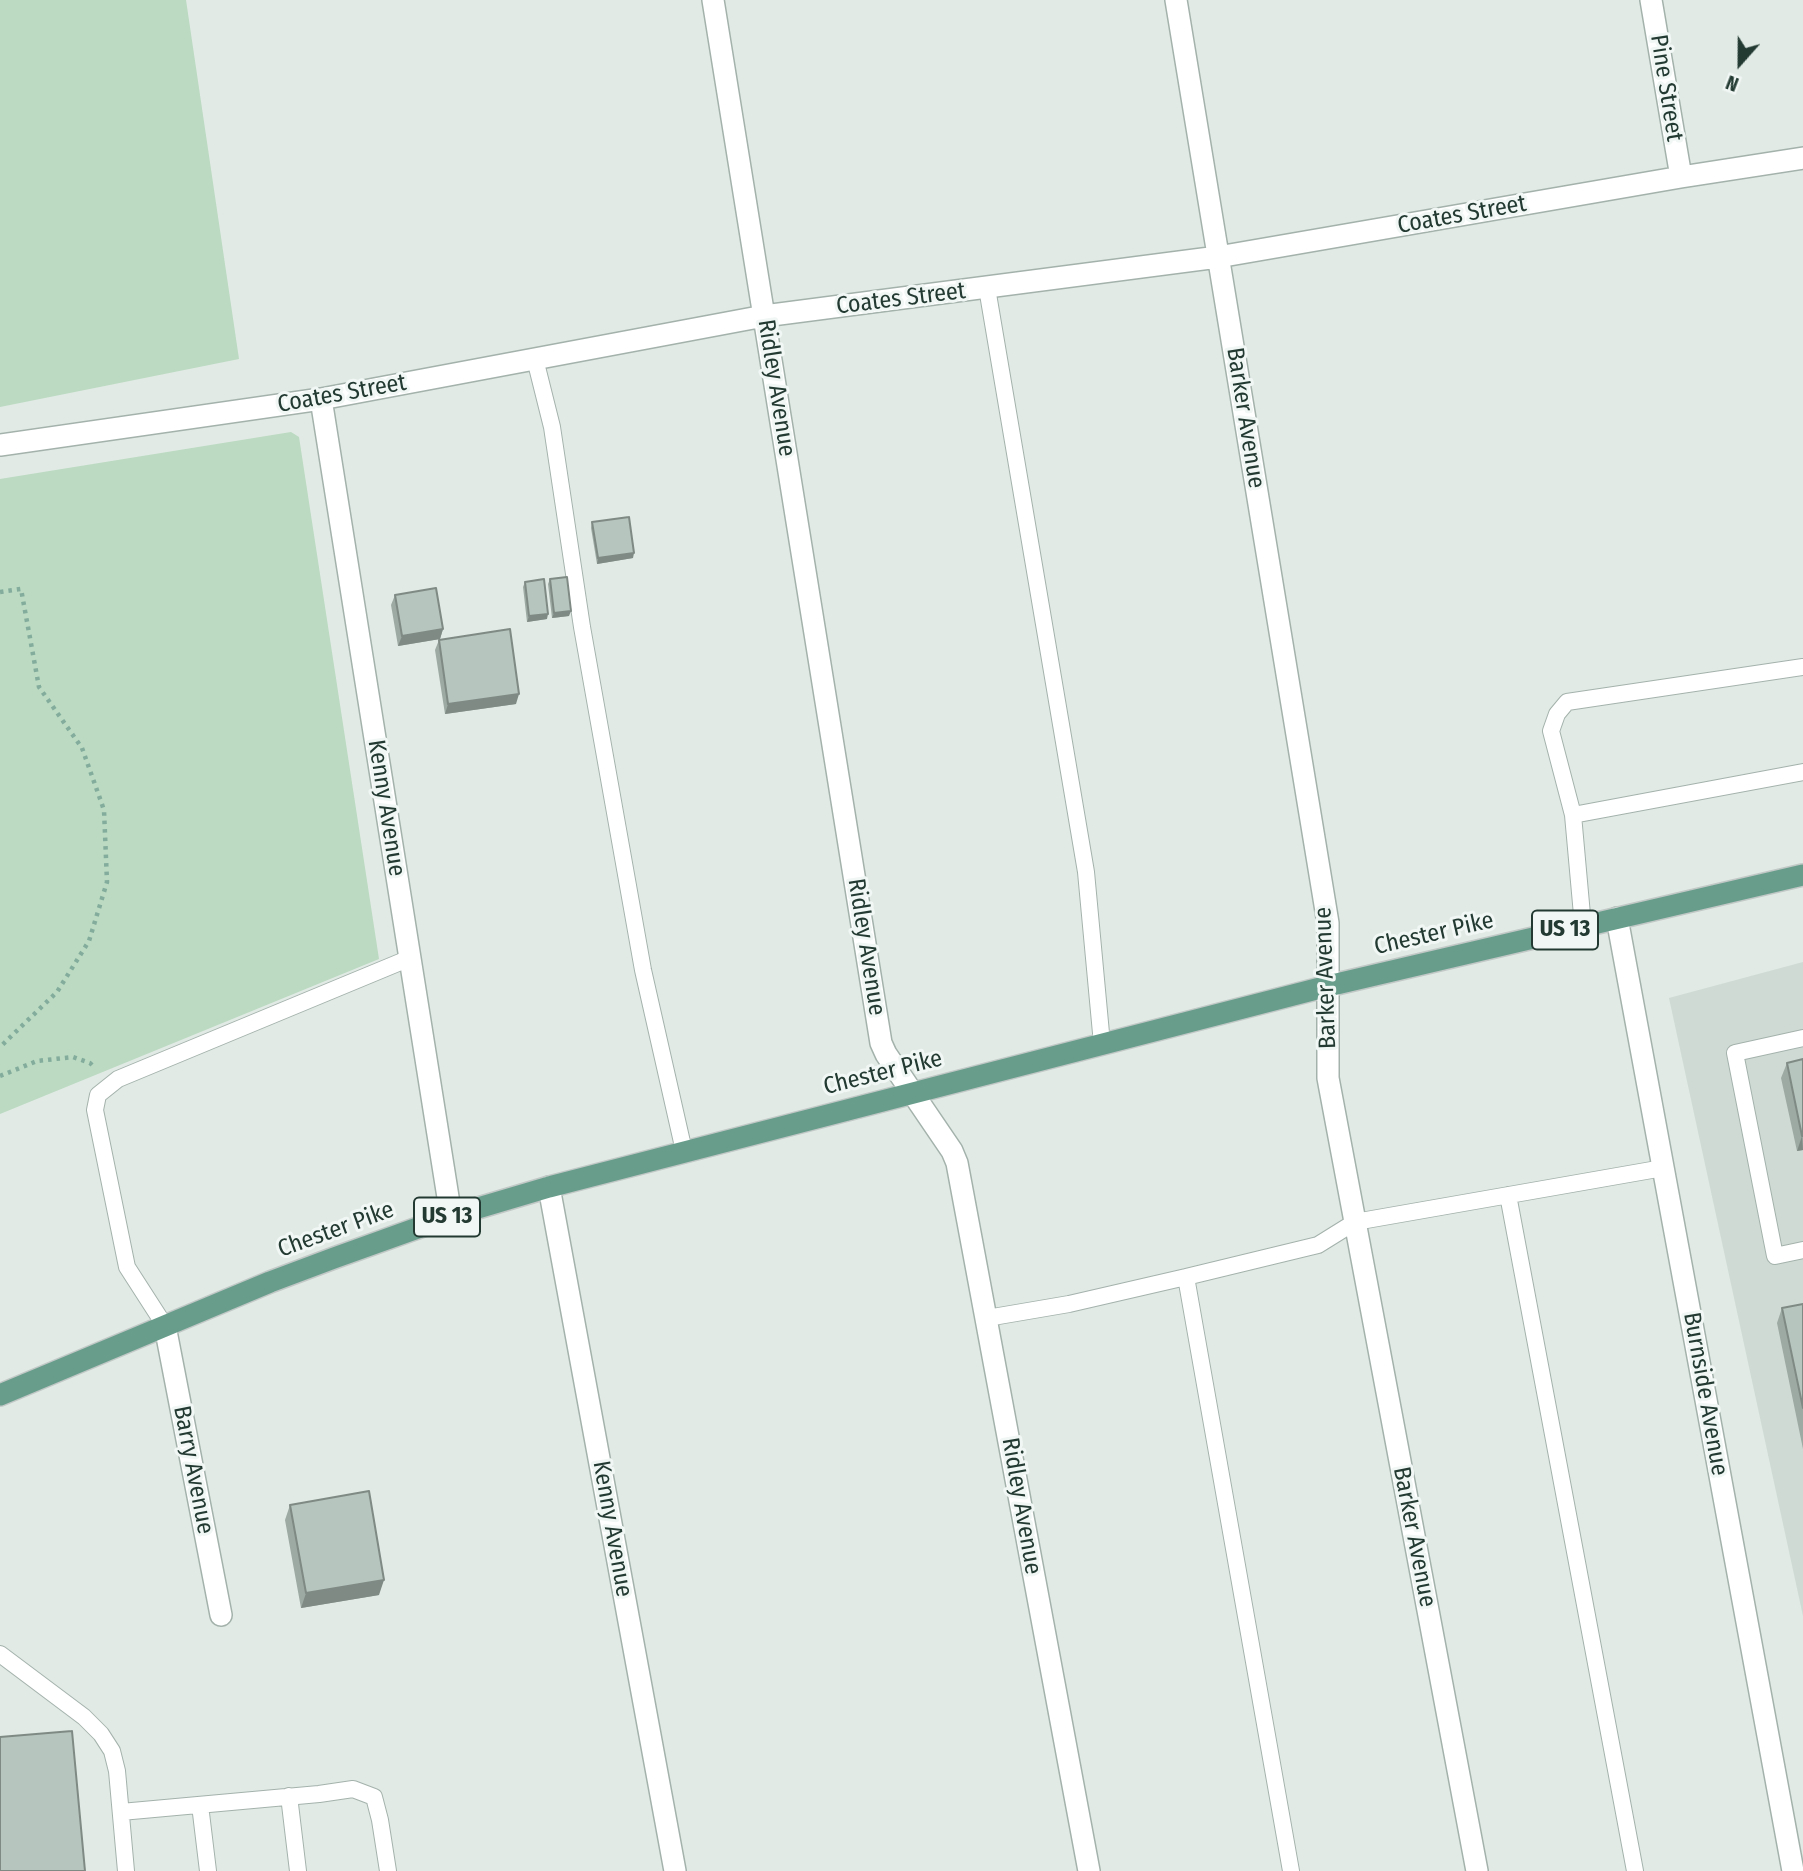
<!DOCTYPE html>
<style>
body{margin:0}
#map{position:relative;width:1803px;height:1871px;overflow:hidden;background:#e1eae5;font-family:"Fira Sans Condensed",sans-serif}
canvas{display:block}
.north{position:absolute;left:1705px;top:28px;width:70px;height:70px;-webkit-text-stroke:5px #f1f7f4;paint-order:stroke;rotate:201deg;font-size:19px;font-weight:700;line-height:28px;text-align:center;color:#223a32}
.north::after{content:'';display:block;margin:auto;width:24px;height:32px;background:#223a32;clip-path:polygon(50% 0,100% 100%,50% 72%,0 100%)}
</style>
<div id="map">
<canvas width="1803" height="1871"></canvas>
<div class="north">N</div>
</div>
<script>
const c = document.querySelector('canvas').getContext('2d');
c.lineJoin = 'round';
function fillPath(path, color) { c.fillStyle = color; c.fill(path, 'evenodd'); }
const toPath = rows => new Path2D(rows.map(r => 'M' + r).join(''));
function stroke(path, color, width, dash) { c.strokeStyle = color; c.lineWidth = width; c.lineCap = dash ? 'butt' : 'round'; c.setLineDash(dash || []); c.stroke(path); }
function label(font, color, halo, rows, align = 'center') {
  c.font = font + ' "Fira Sans Condensed",sans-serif'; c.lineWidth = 6; c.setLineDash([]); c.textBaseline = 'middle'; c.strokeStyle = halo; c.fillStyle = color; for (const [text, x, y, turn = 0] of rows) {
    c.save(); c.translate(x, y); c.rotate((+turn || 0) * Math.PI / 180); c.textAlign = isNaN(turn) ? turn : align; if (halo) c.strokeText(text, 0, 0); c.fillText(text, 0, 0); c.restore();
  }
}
fillPath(toPath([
 [1803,962,1803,1616,1669,998]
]), '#cfdad4');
fillPath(toPath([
 [0,0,186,0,239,359,0,407],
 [291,432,299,437,379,959,0,1114,0,479]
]), '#bbdac1');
const lane = toPath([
 [987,288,1086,872,1102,1044],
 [535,359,552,427,582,627,643,970,684,1151],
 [1573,815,1803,772],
 [1583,926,1573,815,1551,731,1557,714,1567,702,1803,667],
 [1803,1038,1735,1053,1775,1256,1803,1250],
 [1508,1195,1635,1871],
 [987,1318,1069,1304,1186,1277],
 [165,1326,127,1267,95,1110,98,1095,118,1079,410,958],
 [0,1654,84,1717,101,1734,112,1751,117,1771,126,1871],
 [289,1796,298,1871],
 [200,1805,208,1871],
 [121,1812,319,1794,353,1789,374,1797,380,1820,388,1871],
 [1291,1871,1186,1277,1318,1245,1355,1222,1663,1168]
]);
const street = toPath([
 [713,0,881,1043,886,1054,952,1151,957,1163,1089,1871],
 [1176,0,1328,923,1328,1078,1477,1871],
 [1651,0,1681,177],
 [321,399,451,1216],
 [0,445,321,399,764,316,1218,257,1681,177,1803,158],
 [1617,918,1793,1871],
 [549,1187,675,1871],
 [165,1326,221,1615]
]);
const primary = toPath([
 [0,1395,270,1282,334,1258,451,1216,549,1187,1328,986,1803,875]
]);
stroke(lane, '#a4b2ac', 18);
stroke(street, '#a4b2ac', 24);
stroke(primary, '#c1c8c6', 24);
stroke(toPath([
 [0,592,21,589,39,687,82,748,104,810,107,882,89,941,57,992,0,1047],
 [0,1076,37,1061,73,1057,90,1063,92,1065]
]), '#83ac9d', 4.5, [3.5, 5]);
stroke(lane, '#fff', 16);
stroke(street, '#fff', 21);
stroke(primary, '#689d8c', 21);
fillPath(toPath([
 [592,522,633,558,597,564,591,528],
 [550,579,569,616,552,618,548,584],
 [525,582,547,619,527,622,523,587],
 [395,595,443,629,440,639,398,646,391,605],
 [439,640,516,704,445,714,435,650],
 [1803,1059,1803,1150,1797,1151,1781,1078,1787,1063],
 [1803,1304,1803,1449,1777,1323,1782,1308],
 [290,1505,379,1595,301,1608,285,1520]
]), '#9da9a3');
fillPath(toPath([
 [634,553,633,558,597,564,598,558],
 [571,611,569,616,552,618,554,613],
 [548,614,547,619,527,622,529,616],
 [443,629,440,639,398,646,402,636],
 [519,694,516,704,445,714,448,704],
 [1802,1136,1803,1150,1797,1151],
 [384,1580,379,1595,301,1608,306,1593]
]), '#7f8a85');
const building = toPath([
 [629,517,634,553,598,558,592,522,629,517],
 [567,577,571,611,554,613,550,579,567,577],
 [544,579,548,614,529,616,525,582,544,579],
 [436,588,443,629,402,636,395,595,436,588],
 [510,629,519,694,448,704,439,640,510,629],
 [1803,1059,1803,1136,1802,1136,1787,1063,1803,1059],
 [1803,1304,1803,1408,1782,1308,1803,1304],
 [369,1491,384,1580,306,1593,290,1505,369,1491],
 [72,1731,85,1871,0,1871,0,1737,72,1731]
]);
fillPath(building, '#b6c5be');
stroke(building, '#7f8a85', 2);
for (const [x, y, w] of [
 [1565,930,66],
 [447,1217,66]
]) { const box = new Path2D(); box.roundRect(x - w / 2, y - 19.5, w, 39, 5); c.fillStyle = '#f1f7f4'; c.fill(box); stroke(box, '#223a32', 2); }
label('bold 23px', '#223a32', null, [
 ["US 13",1565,930],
 ["US 13",447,1217]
]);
label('24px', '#223a32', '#f1f7f4', [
 ["Pine Street",1666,88,81],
 ["Coates Street",1462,215,-10],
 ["Coates Street",901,299,-7],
 ["Ridley Avenue",776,388,81],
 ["Coates Street",342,394,-10],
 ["Barker Avenue",1245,418,81],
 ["Kenny Avenue",386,808,81],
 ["Chester Pike",1434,934,-13],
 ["Ridley Avenue",866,947,81],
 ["Barker Avenue",1326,978,-92],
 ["Chester Pike",883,1073,-14],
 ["Chester Pike",336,1230,-20],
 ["Burnside Avenue",1705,1394,80],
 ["Barry Avenue",193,1470,79],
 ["Ridley Avenue",1021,1506,80],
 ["Kenny Avenue",612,1529,80],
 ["Barker Avenue",1414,1537,79]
]);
</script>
